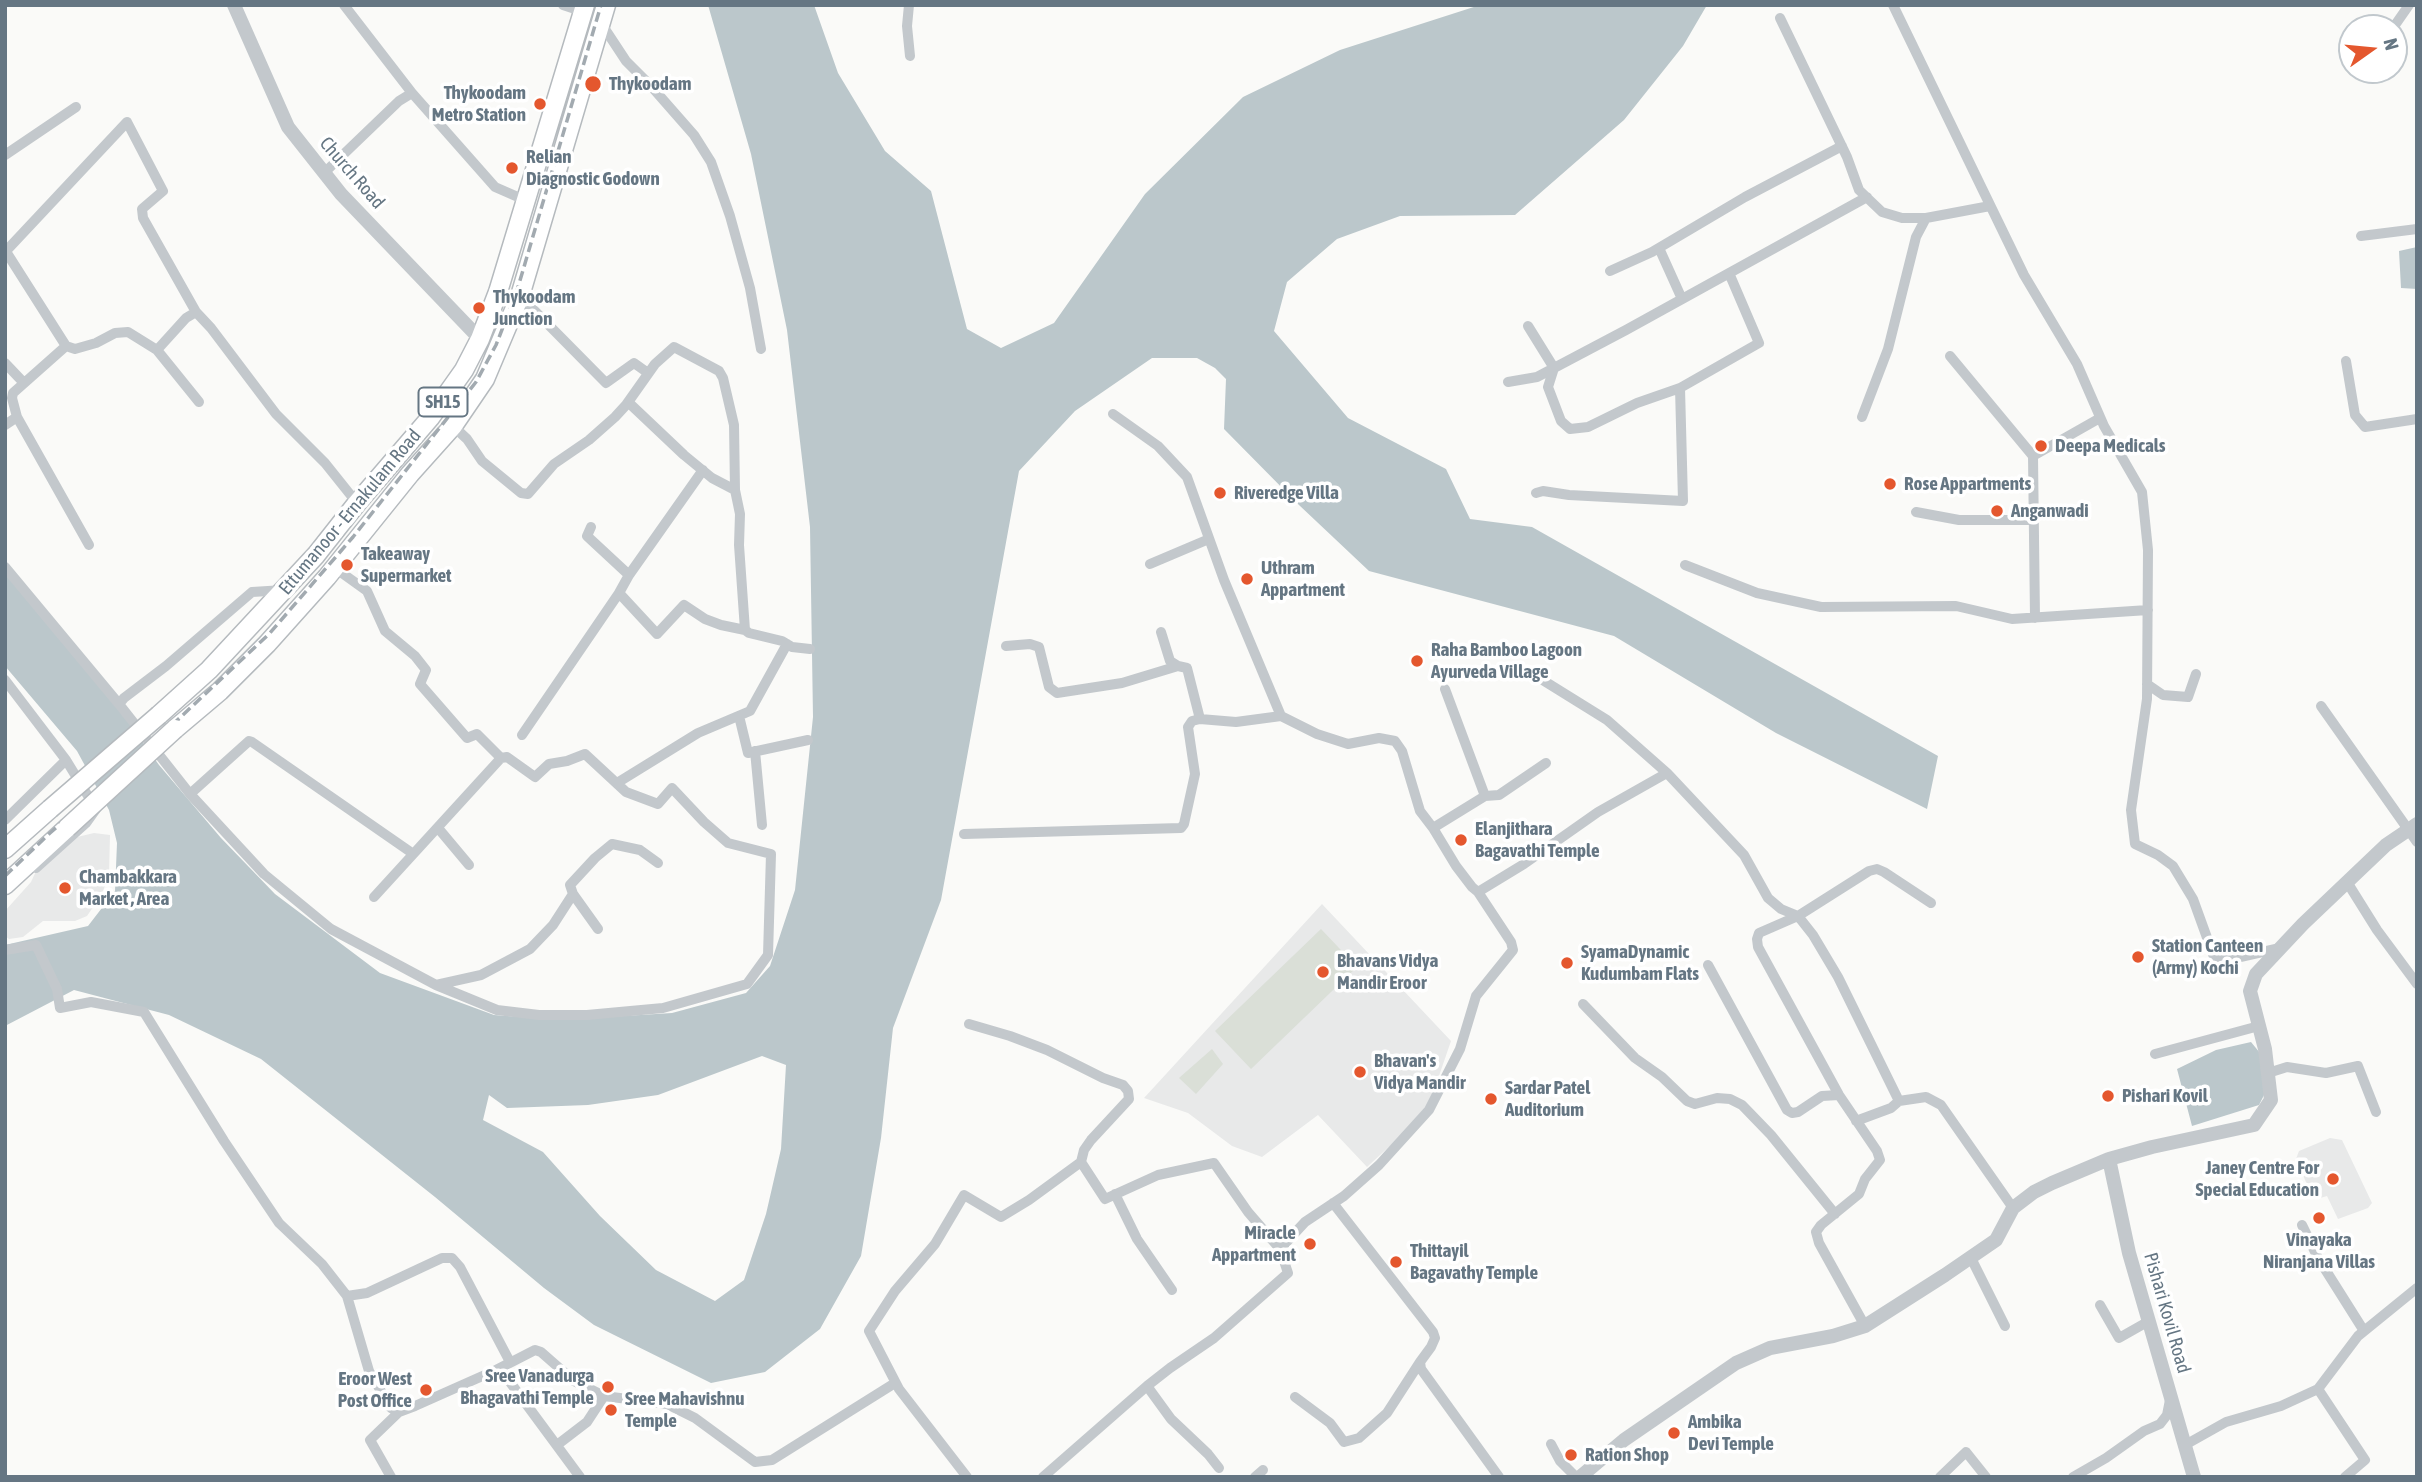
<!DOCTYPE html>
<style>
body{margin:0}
#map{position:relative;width:2422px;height:1482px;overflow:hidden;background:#fafaf8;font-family:"Asap Condensed",sans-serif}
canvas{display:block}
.frame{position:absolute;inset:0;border:7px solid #657683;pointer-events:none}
.north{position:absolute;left:2338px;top:14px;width:70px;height:70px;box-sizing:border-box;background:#fff;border:2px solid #c1c8cd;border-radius:50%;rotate:75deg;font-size:19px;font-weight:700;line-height:28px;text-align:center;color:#657683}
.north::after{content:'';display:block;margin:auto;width:24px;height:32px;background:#e4572e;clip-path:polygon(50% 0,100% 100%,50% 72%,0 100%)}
</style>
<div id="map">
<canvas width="2422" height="1482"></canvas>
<div class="frame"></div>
<div class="north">N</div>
</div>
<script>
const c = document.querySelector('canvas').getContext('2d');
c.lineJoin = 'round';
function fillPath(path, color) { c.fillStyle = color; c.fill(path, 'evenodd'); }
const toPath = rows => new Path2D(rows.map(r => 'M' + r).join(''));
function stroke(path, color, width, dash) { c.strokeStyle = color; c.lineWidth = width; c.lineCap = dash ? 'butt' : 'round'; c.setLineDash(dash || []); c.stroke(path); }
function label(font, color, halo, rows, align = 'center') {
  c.font = font + ' "Asap Condensed",sans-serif'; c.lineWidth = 7; c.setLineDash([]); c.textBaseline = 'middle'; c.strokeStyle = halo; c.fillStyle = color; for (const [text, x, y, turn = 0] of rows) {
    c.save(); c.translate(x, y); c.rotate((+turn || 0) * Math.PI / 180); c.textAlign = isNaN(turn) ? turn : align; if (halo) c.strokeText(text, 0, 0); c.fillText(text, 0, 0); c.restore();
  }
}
fillPath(toPath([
 [94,833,110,835,109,874,102,894,87,916,75,921,43,921,23,937,9,939,5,936,5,911,31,882,37,869,73,838],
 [1322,904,1451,1041,1430,1102,1392,1144,1367,1167,1318,1115,1262,1157,1232,1146,1188,1113,1144,1098],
 [2330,1138,2342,1140,2372,1203,2368,1208,2338,1219,2327,1196,2317,1199,2312,1196,2296,1159,2299,1151]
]), '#e8e9e9');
fillPath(toPath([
 [1321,929,1357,967,1251,1069,1215,1031],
 [1212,1049,1223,1064,1196,1094,1179,1078]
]), '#dadfd7');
fillPath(toPath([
 [708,5,814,5,838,73,885,151,931,191,967,329,1001,348,1054,323,1145,194,1243,97,1340,50,1480,5,1707,5,1683,46,1624,120,1515,215,1400,216,1337,239,1287,282,1274,331,1348,418,1446,469,1470,519,1532,527,1938,756,1927,809,1776,733,1614,636,1369,571,1299,505,1224,429,1226,379,1215,368,1197,358,1152,358,1075,411,1019,471,941,900,893,1028,881,1138,861,1256,820,1329,765,1372,711,1383,594,1325,544,1288,435,1197,261,1059,169,1015,74,990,5,1026,5,945,88,926,115,891,117,843,109,810,77,751,5,666,5,572,122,713,159,765,221,838,275,894,380,973,494,1015,560,1020,672,1013,746,993,770,966,795,890,813,717,810,527,787,330,751,154],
 [762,1056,786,1065,781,1149,766,1214,744,1280,715,1301,656,1270,600,1216,543,1152,483,1120,489,1095,507,1108,588,1105,658,1095],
 [2417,247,2417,289,2401,288,2399,251],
 [2251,1042,2260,1053,2265,1093,2259,1105,2192,1126,2177,1069,2216,1050]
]), '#bbc7cb');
const primary = toPath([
 [159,715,209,670,316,555,357,503,430,418,464,370,480,339,498,292,585,5],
 [175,729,220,691,267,644,327,577,410,474,453,426,485,379,520,296,606,5],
 [5,849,50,809],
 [5,885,67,828]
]);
stroke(primary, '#b5babe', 21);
stroke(toPath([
 [344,5,412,93,495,187,527,201],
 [563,5,584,12],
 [909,5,907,26,910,56],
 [1893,5,2024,275,2077,364,2104,426,2142,492,2148,550,2147,699,2131,810,2135,844,2158,855,2173,866,2193,899,2214,957,2227,960,2280,948],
 [1780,18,1847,157,1859,190,1882,212,1902,218,1926,218,1990,206],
 [601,23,626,61,651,86,694,135,711,162,730,216,750,288,761,349],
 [2393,28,2409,5],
 [5,155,76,107],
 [324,173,399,101,412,93],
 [2361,236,2417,229],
 [1659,248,1682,299],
 [5,250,66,346,75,349,96,343,115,333,128,332,157,350,186,318,196,312,211,328,276,414,325,463,357,503],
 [6,251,127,122,163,191,142,209,143,218,196,312],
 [1610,271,1652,252,1745,197,1842,146],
 [520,296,606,383,634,363,648,373],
 [1528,326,1554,368,1548,387,1561,421,1570,429,1588,427,1637,403,1680,388],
 [157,350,199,402],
 [1950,356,2033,456,2035,618],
 [2346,361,2355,415,2365,427,2417,419],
 [5,363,24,383],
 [1508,382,1537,377,1626,330,1867,197],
 [1113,414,1158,446,1187,477,1224,580,1281,716,1317,734,1348,744,1379,738,1395,741,1402,751,1420,811,1433,828],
 [17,417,89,545],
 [1862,417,1888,349,1916,237,1926,218],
 [5,425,17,417,12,398,13,393,66,346],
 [453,426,467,439,482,461,521,493,528,494,554,464,589,440,615,417,626,405,655,364,674,347,719,371,723,378,734,425,735,490,712,478,684,455,628,402],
 [2033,456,2100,418],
 [735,490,740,514,739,545,745,630,749,633,782,641,792,647,810,649],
 [1536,493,1543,491,1569,495,1683,501,1680,388,1759,343,1729,273],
 [1916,512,1959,520,2034,520],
 [591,527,587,536,629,575,619,593,657,634,684,605,705,619,721,625,745,630],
 [1150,564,1209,539],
 [1685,565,1757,593,1821,607,1956,606,2012,619,2148,610],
 [5,567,119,704,124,698,166,666,252,592,284,590],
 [335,568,367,591,385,631,415,656,426,670,420,684,467,738,477,734,501,758,507,757,535,777,549,764,567,761,585,754,626,792,658,804,672,788,704,822,728,843,771,854,768,955,747,984,663,1008,587,1015,539,1015,497,1010,436,985],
 [629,575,703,470],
 [1161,632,1170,661,1178,666,1187,668,1200,719,1236,722,1281,716],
 [1006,646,1030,644,1039,647,1049,687,1057,693,1122,683,1178,666],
 [1541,679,1607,720,1667,773,1744,855,1768,898,1781,909,1798,916,1813,935,1838,977,1899,1101,1926,1097,1941,1105,2013,1208],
 [5,680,66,760,5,820],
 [2147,684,2163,695,2188,697,2196,674],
 [1445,689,1485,796,1433,828,1456,866,1472,887,1478,892],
 [119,704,190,794,264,874,331,929,436,985,481,975,530,949,553,925,573,894,598,929],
 [2321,706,2417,842],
 [739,716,748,753,808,740],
 [522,735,619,593],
 [755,751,762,825],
 [617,783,698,733,750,711,787,644],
 [190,794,249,741,252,742,412,853],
 [1485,796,1499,795,1546,763],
 [438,828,469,865],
 [964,834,1181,828,1184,824,1195,774,1188,727,1192,721,1200,719],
 [36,868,86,823,96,809,66,760],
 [2347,882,2377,930,2417,984],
 [573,894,570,885,595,858,612,844,640,850,658,863],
 [374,897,501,758],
 [5,950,36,945,57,989,60,1008,91,1002,144,1012,224,1141,279,1223,322,1264,347,1296,369,1371,391,1408,399,1412,415,1406,496,1370,504,1374,580,1477],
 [1708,965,1787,1110,1792,1113,1798,1112,1822,1096,1839,1095],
 [1583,1004,1635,1058,1662,1077,1687,1101,1695,1104,1717,1098,1730,1099,1742,1105,1771,1135,1835,1214],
 [969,1024,1010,1036,1047,1050,1103,1078,1123,1085,1128,1091,1129,1099,1091,1140,1084,1150,1081,1162],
 [2155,1054,2259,1026],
 [2268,1073,2287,1067,2326,1073,2358,1066,2376,1112],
 [1856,1121,1891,1108,1899,1101],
 [1115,1194,1137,1239,1172,1290],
 [1333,1203,1433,1332,1435,1338,1431,1347,1420,1362,1421,1369,1499,1477],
 [2302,1225,2318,1258,2364,1331],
 [1971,1258,2005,1326],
 [347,1296,367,1293,442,1258,452,1258,460,1267,510,1362],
 [2100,1305,2119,1338,2149,1321],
 [1865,1326,1819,1243,1816,1232,1821,1225,1859,1194,1865,1179,1880,1160,1877,1151,1839,1095,1758,947,1757,939,1759,933,1798,916,1869,871,1877,869,1884,872,1931,903],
 [496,1370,535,1350,541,1352,574,1381,604,1396,667,1404,695,1418,755,1462,772,1460,895,1383],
 [2318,1389,2365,1460,2345,1477],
 [1295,1397,1330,1423,1344,1442,1359,1438,1387,1413,1420,1362],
 [1551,1444,1560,1461,1576,1477],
 [557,1445,587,1422,604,1396],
 [2185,1445,2226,1422,2281,1406,2318,1389,2358,1336,2417,1288],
 [1219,1468,1208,1454,1171,1419,1147,1386,1170,1368,1214,1338,1288,1273,1280,1249],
 [391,1477,370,1440,399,1412],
 [967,1477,899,1389,869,1331,895,1291,935,1244,964,1195,1001,1217,1029,1200,1081,1162,1105,1199,1158,1175,1214,1163,1248,1212,1280,1249,1305,1222,1344,1196,1379,1165,1429,1110,1460,1049,1476,996,1513,950,1511,942,1478,892,1524,864,1598,812,1667,773],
 [1043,1477,1147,1386],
 [1255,1477,1263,1470],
 [1940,1477,1966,1452,1986,1477],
 [2073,1477,2106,1458,2144,1431,2160,1424,2167,1415,2170,1400]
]), '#c3c8cc', 10);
stroke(toPath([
 [234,5,288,127,341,194,480,339],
 [2109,1159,2129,1253,2194,1477],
 [1580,1477,1624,1440,1736,1363,1770,1348,1833,1336,1865,1326,1945,1275,1996,1240,2013,1208,2034,1192,2052,1183,2109,1159,2152,1147,2254,1125,2271,1100,2265,1049,2250,991,2256,974,2303,924,2386,845,2417,824]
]), '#c3c8cc', 14);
stroke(primary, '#fff', 18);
stroke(toPath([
 [5,876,50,833,169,728,269,634,353,537,476,382,496,345,516,294,601,5]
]), '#a2aab0', 3.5, [10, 5]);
const primaryBridge = toPath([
 [50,809,159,715],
 [67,828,175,729]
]);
stroke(primaryBridge, '#b5babe', 21, []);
stroke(primaryBridge, '#fff', 18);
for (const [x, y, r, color] of [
 [593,84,9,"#e4572e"],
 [540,104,7,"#e4572e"],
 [512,168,7,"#e4572e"],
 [479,308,7,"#e4572e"],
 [2041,446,7,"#e4572e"],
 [1890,484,7,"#e4572e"],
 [1220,493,7,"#e4572e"],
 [1997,511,7,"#e4572e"],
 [347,565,7,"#e4572e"],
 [1247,579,7,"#e4572e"],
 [1417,661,7,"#e4572e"],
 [1461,840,7,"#e4572e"],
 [65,888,7,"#e4572e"],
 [2138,957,7,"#e4572e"],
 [1567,963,7,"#e4572e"],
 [1323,972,7,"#e4572e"],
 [1360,1072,7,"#e4572e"],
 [2108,1096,7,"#e4572e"],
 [1491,1099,7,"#e4572e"],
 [2333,1179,7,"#e4572e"],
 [2319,1218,7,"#e4572e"],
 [1310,1244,7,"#e4572e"],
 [1396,1262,7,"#e4572e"],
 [608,1387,7,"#e4572e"],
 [426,1390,7,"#e4572e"],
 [611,1410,7,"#e4572e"],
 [1674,1433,7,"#e4572e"],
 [1571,1455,7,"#e4572e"]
]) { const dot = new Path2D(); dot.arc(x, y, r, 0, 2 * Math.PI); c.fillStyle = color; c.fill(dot); stroke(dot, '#fff', 2.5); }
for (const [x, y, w] of [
 [443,402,49]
]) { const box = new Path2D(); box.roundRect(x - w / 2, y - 14.5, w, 29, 5); c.fillStyle = '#fff'; c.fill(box); stroke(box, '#657683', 2); }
label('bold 18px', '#657683', null, [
 ["SH15",443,402]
]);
label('bold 19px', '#657683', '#fff', [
 ["Thykoodam",609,84],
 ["Thykoodam",526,93,"right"],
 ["Metro Station",526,115,"right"],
 ["Relian",526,157],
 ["Diagnostic Godown",526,179],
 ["Thykoodam",493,297],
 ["Junction",493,319],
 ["Deepa Medicals",2055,446],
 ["Rose Appartments",1904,484],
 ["Riveredge Villa",1234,493],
 ["Anganwadi",2011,511],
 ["Takeaway",361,554],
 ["Supermarket",361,576],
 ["Uthram",1261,568],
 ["Appartment",1261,590],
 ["Raha Bamboo Lagoon",1431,650],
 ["Ayurveda Village",1431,672],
 ["Elanjithara",1475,829],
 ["Bagavathi Temple",1475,851],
 ["Chambakkara",79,877],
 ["Market , Area",79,899],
 ["Station Canteen",2152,946],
 ["(Army) Kochi",2152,968],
 ["SyamaDynamic",1581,952],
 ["Kudumbam Flats",1581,974],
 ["Bhavans Vidya",1337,961],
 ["Mandir Eroor",1337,983],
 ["Bhavan's",1374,1061],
 ["Vidya Mandir",1374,1083],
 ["Sardar Patel",1505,1088],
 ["Auditorium",1505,1110],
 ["Pishari Kovil",2122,1096],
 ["Janey Centre For",2319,1168,"right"],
 ["Special Education",2319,1190,"right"],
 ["Miracle",1296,1233,"right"],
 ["Appartment",1296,1255,"right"],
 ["Vinayaka",2319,1240,"center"],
 ["Niranjana Villas",2319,1262,"center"],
 ["Thittayil",1410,1251],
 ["Bagavathy Temple",1410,1273],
 ["Sree Vanadurga",594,1376,"right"],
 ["Bhagavathi Temple",594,1398,"right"],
 ["Eroor West",412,1379,"right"],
 ["Post Office",412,1401,"right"],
 ["Sree Mahavishnu",625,1399],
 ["Temple",625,1421],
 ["Ambika",1688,1422],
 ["Devi Temple",1688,1444],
 ["Ration Shop",1585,1455]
], 'left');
label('19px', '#657683', '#fff', [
 ["Church Road",352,173,49],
 ["Ettumanoor - Ernakulam Road",350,512,-50],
 ["Pishari Kovil Road",2167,1313,74]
]);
</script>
